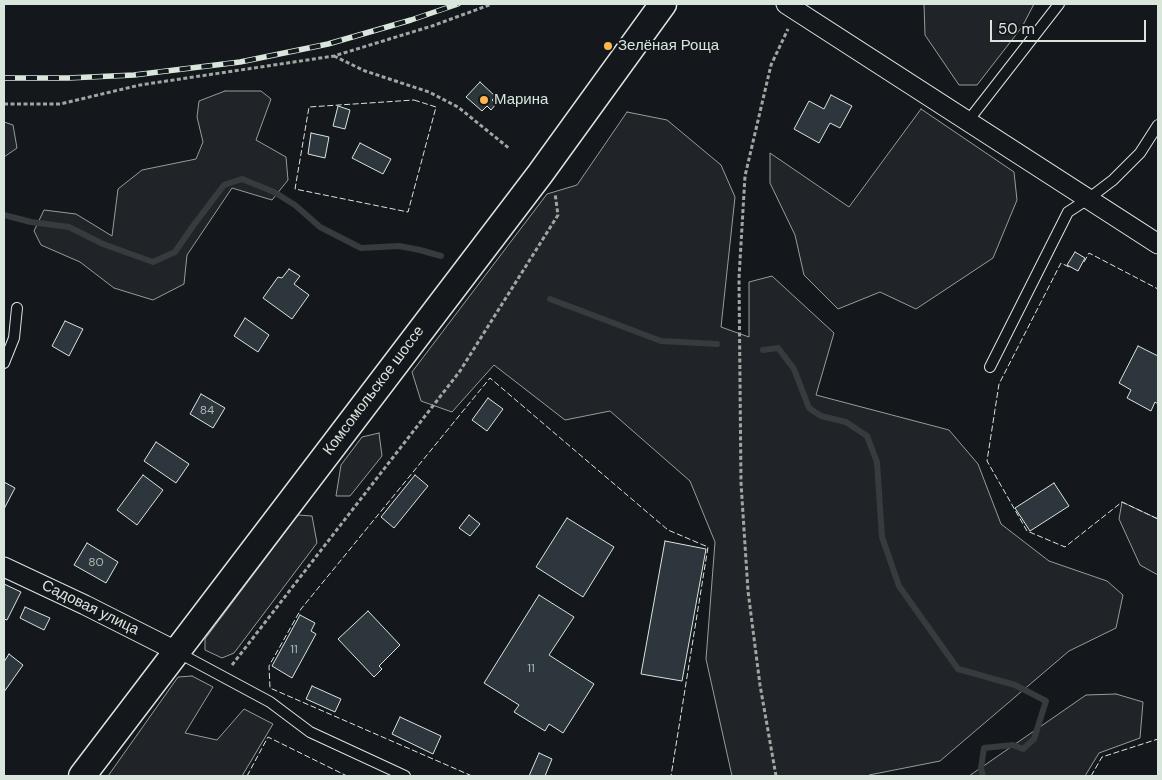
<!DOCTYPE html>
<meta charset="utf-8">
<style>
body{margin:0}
#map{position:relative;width:1162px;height:780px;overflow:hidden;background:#14181c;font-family:"DM Sans",sans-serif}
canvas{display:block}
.frame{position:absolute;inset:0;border:5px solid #d8e6dc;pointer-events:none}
.scale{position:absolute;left:990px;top:20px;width:156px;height:22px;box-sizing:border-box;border:2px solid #d8e6dc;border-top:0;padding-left:6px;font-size:15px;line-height:18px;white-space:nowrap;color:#d8e6dc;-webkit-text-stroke:4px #14181c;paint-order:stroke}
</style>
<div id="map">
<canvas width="1162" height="780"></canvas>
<div class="frame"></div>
<div class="scale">50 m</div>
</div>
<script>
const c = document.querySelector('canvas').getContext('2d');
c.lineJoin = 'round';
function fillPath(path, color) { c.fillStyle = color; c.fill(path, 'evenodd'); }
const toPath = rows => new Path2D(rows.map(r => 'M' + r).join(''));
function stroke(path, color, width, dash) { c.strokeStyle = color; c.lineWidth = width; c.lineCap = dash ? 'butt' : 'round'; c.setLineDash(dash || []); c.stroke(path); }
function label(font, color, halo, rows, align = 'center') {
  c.font = font + ' "DM Sans",sans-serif'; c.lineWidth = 4; c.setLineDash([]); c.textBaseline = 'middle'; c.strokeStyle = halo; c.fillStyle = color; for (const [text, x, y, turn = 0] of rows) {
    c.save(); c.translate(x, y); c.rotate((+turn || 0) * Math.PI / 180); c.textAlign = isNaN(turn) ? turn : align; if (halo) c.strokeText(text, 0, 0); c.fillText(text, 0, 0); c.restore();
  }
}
const green = toPath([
 [924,4,1034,4,1022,27,977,85,959,85,925,35,924,4],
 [225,91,261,91,271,99,256,140,286,157,288,180,272,200,232,188,187,255,184,284,153,300,114,288,80,262,41,245,34,231,44,210,76,214,112,236,118,189,142,170,196,159,203,142,197,117,199,101,225,91],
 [921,109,1014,172,1017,200,993,258,916,309,880,292,838,309,804,275,795,235,770,183,770,153,849,207,921,109],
 [627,112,667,120,721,165,735,197,721,327,749,337,749,282,772,276,834,333,816,395,949,430,978,464,1001,524,1049,561,1107,581,1123,595,1116,628,1069,651,940,761,869,775,868,776,732,776,706,659,715,542,690,481,610,411,565,420,494,365,452,412,421,401,412,372,547,194,577,185,627,112],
 [4,122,13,125,17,148,4,157,4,122],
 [379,433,382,456,350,496,336,496,341,465,362,437,379,433],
 [1122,502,1158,519,1158,575,1140,565,1119,519,1122,502],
 [298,515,312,516,317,543,234,653,222,658,205,650,205,639,298,515],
 [192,676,213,687,185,733,217,740,244,709,273,724,242,776,108,776,178,677,192,676],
 [1116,694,1143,702,1140,738,1099,753,1085,776,969,776,1086,695,1116,694]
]);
fillPath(green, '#202428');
stroke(green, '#939e99', 1);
stroke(toPath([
 [4,215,31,222,69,227,103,244,153,262,175,252,193,226,224,185,242,179,274,192,295,205,320,227,361,248,399,246,420,250,441,256],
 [550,299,661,341,717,344],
 [763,350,778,348,794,369,809,408,821,416,846,422,867,436,877,462,882,537,899,586,958,669,1015,685,1046,701,1034,739,1023,749,1013,745,984,748,981,768,983,776]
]), '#363b3e', 6);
const building = toPath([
 [480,82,496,97,492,100,496,104,491,110,487,106,482,111,466,97,480,82],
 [831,95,852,106,840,128,830,123,819,143,794,129,809,101,824,109,831,95],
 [338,106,350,110,345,129,333,126,338,106],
 [311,133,329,137,325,158,308,154,311,133],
 [360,143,391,159,383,174,352,158,360,143],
 [1075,252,1085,258,1078,271,1067,265,1075,252],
 [289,269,300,276,294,284,309,295,292,319,263,298,278,277,282,278,289,269],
 [245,318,269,335,258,352,234,336,245,318],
 [65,321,83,329,69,356,52,346,65,321],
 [1138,346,1158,356,1158,404,1155,402,1151,411,1127,398,1131,390,1119,383,1138,346],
 [201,394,225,408,213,428,190,414,201,394],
 [488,398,503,409,487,431,472,420,488,398],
 [156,442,189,464,176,483,144,461,156,442],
 [143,475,163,490,137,525,117,510,143,475],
 [415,475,428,486,394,528,381,517,415,475],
 [4,482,15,488,4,509,4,482],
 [1054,483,1069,506,1030,531,1015,508,1054,483],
 [469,515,480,524,470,536,459,528,469,515],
 [567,518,614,547,583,597,536,567,567,518],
 [665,541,706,549,682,681,641,674,665,541],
 [87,543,118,562,106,583,74,565,87,543],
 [4,584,21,592,7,620,4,619,4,584],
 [539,595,574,617,549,655,594,684,563,733,549,724,545,731,514,712,519,705,484,683,539,595],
 [25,607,50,618,44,630,20,618,25,607],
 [368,611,400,645,379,666,382,669,374,677,338,639,368,611],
 [300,615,315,623,311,631,316,634,292,678,272,666,300,615],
 [9,654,23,665,4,692,4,662,9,654],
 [312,686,341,699,335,712,306,699,312,686],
 [400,717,441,736,433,754,392,734,400,717],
 [539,753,552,759,545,776,529,776,539,753]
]);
fillPath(building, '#2c363c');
stroke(building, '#d8e6dc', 1);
const service = toPath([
 [968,121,1059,4],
 [4,363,14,338,17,308],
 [990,367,1068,212,1088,199,1113,180,1140,153,1158,125],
 [177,652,270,702,310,732,405,776]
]);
const minor = toPath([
 [786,4,1158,244],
 [4,567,85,605,176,651]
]);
const secondary = toPath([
 [82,776,540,174,663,4]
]);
stroke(service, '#d8e6dc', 12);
stroke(minor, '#d8e6dc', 21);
stroke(secondary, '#d8e6dc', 29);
stroke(toPath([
 [334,56,365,71,429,92,458,107,510,149],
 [4,104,60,104,140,85,334,56,432,26,492,4],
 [232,665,460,371,558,215,555,193],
 [776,776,760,685,748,591,741,483,739,278,745,176,771,65,788,29]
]), '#9da8a2', 3, [4, 2.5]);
stroke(service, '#14181c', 10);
stroke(minor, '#14181c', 19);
stroke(secondary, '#14181c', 26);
const rail = toPath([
 [4,78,68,78,134,75,240,62,328,44,411,20,458,4]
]);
stroke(rail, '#d8e6dc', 5.5);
stroke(rail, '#14181c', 4, [11]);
stroke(toPath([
 [414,100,436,107,408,212,295,189,309,107,414,100],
 [1084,262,1089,253,1158,289],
 [1069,267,1061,263,999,384,987,461,1027,531,1065,547,1122,502,1158,519],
 [247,776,268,737,347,776],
 [472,776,270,688,269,666,301,609,490,378,668,530,708,547,671,776],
 [1091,776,1102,757,1158,739]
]), '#d8e6dc', 1, [6, 2.5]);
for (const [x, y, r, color] of [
 [608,46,5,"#ffb74d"],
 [484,100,5,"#ffb74d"]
]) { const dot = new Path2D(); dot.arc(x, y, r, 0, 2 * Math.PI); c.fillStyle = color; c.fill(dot); stroke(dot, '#14181c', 2); }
label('12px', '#adbab4', null, [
 ["84",207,411],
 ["80",96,563],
 ["11",294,650],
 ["11",531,669]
]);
label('15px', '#d8e6dc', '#14181c', [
 ["Зелёная Роща",618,46],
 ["Марина",494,100]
], 'left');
label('15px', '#d8e6dc', '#14181c', [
 ["Комсомольское шоссе",374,391,-53],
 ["Садовая улица",90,608,26]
]);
</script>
